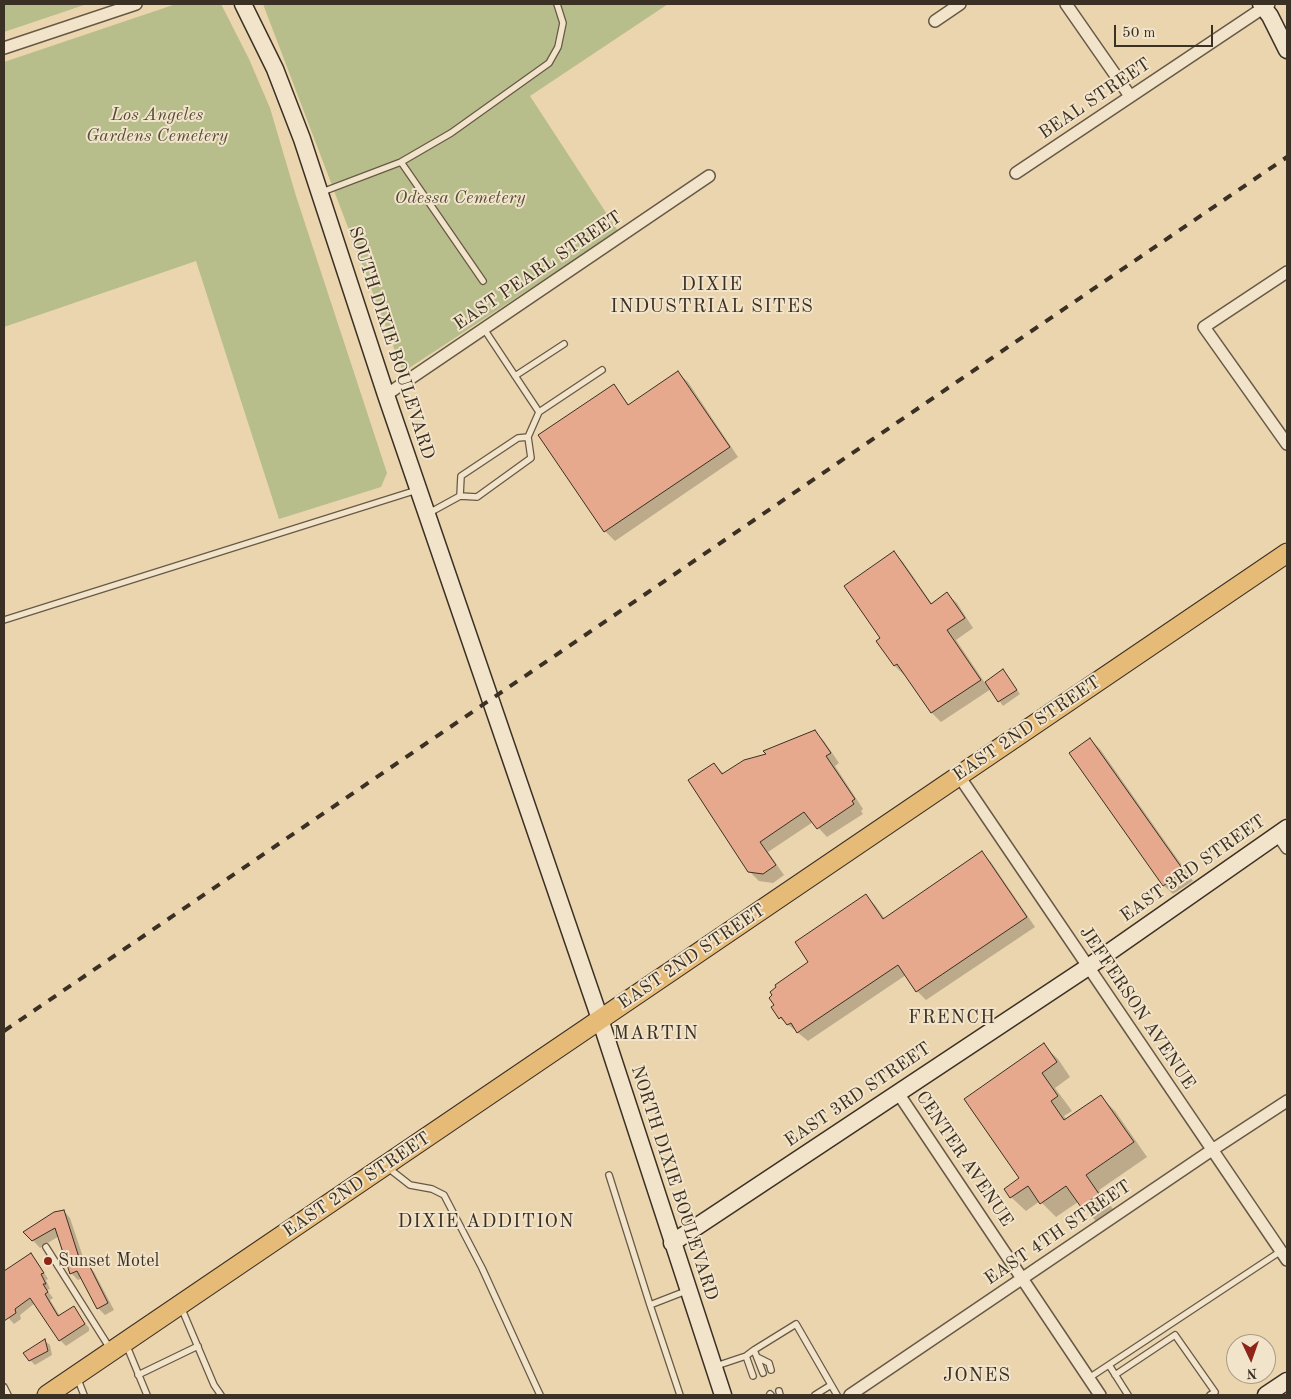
<!DOCTYPE html>
<style>
body{margin:0}
#map{position:relative;width:1291px;height:1399px;overflow:hidden;background:#ebd5ae;font-family:"Old Standard TT",serif}
canvas{display:block}
.frame{position:absolute;inset:0;border:5px solid #3b3024;pointer-events:none}
.north{position:absolute;left:1226px;top:1334px;width:50px;height:50px;box-sizing:border-box;background:#f2e4ca;border:1px solid #a99c88;border-radius:50%;rotate:177deg;font-size:14px;font-weight:700;line-height:20px;text-align:center;color:#3b3024}
.north::after{content:'';display:block;margin:auto;width:18px;height:22px;background:#8f2418;clip-path:polygon(50% 0,100% 100%,50% 72%,0 100%)}
.scale{position:absolute;left:1114px;top:25px;width:99px;height:22px;box-sizing:border-box;border:2px solid #3b3024;border-top:0;padding-left:6px;font-size:15px;line-height:18px;white-space:nowrap;color:#3b3024;-webkit-text-stroke:4px #f2e4ca;paint-order:stroke}
</style>
<div id="map">
<canvas width="1291" height="1399"></canvas>
<div class="frame"></div>
<div class="north">N</div>
<div class="scale">50 m</div>
</div>
<script>
const c = document.querySelector('canvas').getContext('2d');
c.lineJoin = 'round';
function fillPath(path, color) { c.fillStyle = color; c.fill(path, 'evenodd'); }
const toPath = rows => new Path2D(rows.map(r => 'M' + r).join(''));
function stroke(path, color, width, dash) { c.strokeStyle = color; c.lineWidth = width; c.lineCap = dash ? 'butt' : 'round'; c.setLineDash(dash || []); c.stroke(path); }
function label(font, color, halo, rows, align = 'center') {
  c.font = font + ' "Old Standard TT",serif'; c.lineWidth = 4; c.setLineDash([]); c.textBaseline = 'middle'; c.strokeStyle = halo; c.fillStyle = color; for (const [text, x, y, turn = 0] of rows) {
    c.save(); c.translate(x, y); c.rotate((+turn || 0) * Math.PI / 180); c.textAlign = isNaN(turn) ? turn : align; if (halo) c.strokeText(text, 0, 0); c.fillText(text, 0, 0); c.restore();
  }
}
fillPath(toPath([
 [4,4,87,4,4,32],
 [176,4,221,4,249,59,270,108,296,196,387,473,381,487,279,519,196,261,4,327,4,62],
 [263,4,668,4,530,96,618,231,403,372]
]), '#b7bd8b');
fillPath(toPath([
 [678,373,688,382,738,457,615,541,605,531,540,436,613,386,630,406],
 [894,553,903,562,932,604,947,594,957,603,973,628,956,640,985,683,1003,671,1020,694,1003,706,991,689,941,722,932,713,905,674,904,675,894,665,882,638],
 [815,732,824,741,839,763,835,766,863,809,861,811,863,814,827,837,813,822,768,852,784,875,773,883,759,881,749,871,714,764,724,774],
 [1090,739,1100,749,1193,881,1173,894,1163,885],
 [982,853,991,862,1035,927,926,1000,917,991,906,975,808,1041,780,1018,810,962,866,896,875,905,885,919],
 [1043,1045,1058,1059,1070,1077,1055,1088,1072,1111,1064,1116,1067,1120,1101,1097,1115,1111,1147,1157,1099,1190,1113,1209,1096,1221,1078,1202,1056,1217,1040,1201,1026,1211,1011,1197,1021,1178],
 [64,1211,70,1218,86,1266,88,1265,94,1272,114,1310,105,1315,98,1308,83,1278,78,1280,71,1273,59,1236,40,1248,25,1232],
 [31,1254,36,1260,48,1279,46,1280,50,1289,47,1290,53,1298,50,1300,60,1316,73,1308,89,1328,89,1331,66,1346,60,1340,35,1303,20,1315,21,1319,14,1324,4,1313,4,1272],
 [45,1341,50,1345,52,1355,35,1365,30,1360]
]), '#0003');
const building = toPath([
 [678,371,730,447,604,532,538,435,614,384,628,405,678,371],
 [894,551,931,604,947,592,965,618,947,630,981,680,931,713,897,664,894,666,876,641,880,638,844,586,894,551],
 [1003,669,1017,690,998,702,985,682,1003,669],
 [815,730,831,753,826,756,855,799,852,801,854,804,817,829,804,812,760,842,776,865,763,874,748,872,688,780,714,763,722,774,744,760,766,754,763,751,815,730],
 [1090,738,1184,871,1163,886,1069,753,1090,738],
 [982,851,1027,917,916,992,898,965,797,1033,791,1023,787,1025,781,1017,779,1019,771,1007,774,1005,769,998,772,995,770,992,776,987,775,985,808,962,795,942,866,894,883,919,982,851],
 [1044,1043,1057,1062,1042,1073,1058,1096,1051,1101,1064,1120,1101,1095,1134,1142,1086,1175,1099,1194,1081,1207,1066,1186,1040,1204,1028,1186,1010,1198,1004,1189,1019,1178,964,1099,1044,1043],
 [64,1210,82,1267,88,1263,108,1303,97,1309,77,1271,70,1274,55,1228,32,1241,23,1232,54,1212,64,1210],
 [31,1253,44,1273,41,1274,46,1284,43,1284,48,1292,45,1294,58,1316,74,1306,85,1324,59,1341,30,1298,15,1309,16,1313,4,1321,4,1271,31,1253],
 [45,1339,48,1351,29,1361,23,1353,45,1339]
]);
fillPath(building, '#e6a98d');
stroke(building, '#3b3024', 1);
const lane = toPath([
 [401,162,451,133,549,63,558,47,563,23,557,4],
 [322,192,401,162,483,281],
 [484,329,539,412,602,370],
 [515,376,564,344],
 [528,437,518,438,461,476,460,496,477,497,531,458,528,437,539,412],
 [429,513,460,496],
 [4,620,417,490],
 [387,1167,410,1185,432,1189,444,1195,482,1268,540,1395],
 [609,1175,650,1305,686,1291],
 [46,1247,111,1350],
 [650,1305,680,1395],
 [181,1307,214,1385,221,1395],
 [126,1344,147,1395],
 [754,1350,796,1324,837,1395],
 [746,1356,753,1376],
 [757,1357,769,1363,771,1370],
 [1109,1365,1128,1395],
 [716,1366,746,1356,754,1350,763,1373],
 [138,1375,198,1346],
 [1115,1375,1175,1335,1215,1392,1210,1395],
 [77,1377,84,1395],
 [1089,1378,1281,1251],
 [4,1387,8,1395],
 [779,1391,780,1395],
 [770,1394,771,1395],
 [815,1395,831,1385]
]);
const street = toPath([
 [1066,4,1130,96],
 [935,21,960,4],
 [4,48,136,4],
 [1016,173,1269,4],
 [1287,272,1204,327,1287,444],
 [386,395,709,176],
 [959,776,1287,1260],
 [1278,835,1287,848],
 [898,1093,1100,1395],
 [850,1395,1212,1150,1287,1101]
]);
const secondary = toPath([
 [243,4,275,69,302,139,386,395,600,1019,723,1395],
 [1261,4,1270,16,1287,50],
 [672,1243,1088,967,1287,828],
 [1266,1395,1287,1381]
]);
const primary = toPath([
 [47,1395,1287,553]
]);
stroke(lane, '#675946', 8);
stroke(street, '#675946', 14);
stroke(secondary, '#3b3024', 19);
stroke(primary, '#3b3024', 21);
stroke(lane, '#f2e4ca', 5.5);
stroke(street, '#f2e4ca', 11);
stroke(secondary, '#f2e4ca', 16);
stroke(primary, '#e6ba77', 19);
stroke(toPath([
 [4,1031,1287,157]
]), '#3b3024', 4, [9, 9]);
for (const [x, y, r, color] of [
 [48,1261,5,"#8f2418"]
]) { const dot = new Path2D(); dot.arc(x, y, r, 0, 2 * Math.PI); c.fillStyle = color; c.fill(dot); stroke(dot, '#f2e4ca', 2); }
label('18px', '#3b3024', '#f2e4ca', [
 ["BEAL STREET",1095,99,-34],
 ["EAST PEARL STREET",538,271,-34],
 ["SOUTH DIXIE BOULEVARD",391,343,72],
 ["EAST 2ND STREET",1027,729,-34],
 ["EAST 3RD STREET",1193,869,-35],
 ["EAST 2ND STREET",692,957,-34],
 ["JEFFERSON AVENUE",1137,1008,56],
 ["EAST 3RD STREET",858,1095,-34],
 ["CENTER AVENUE",964,1159,56],
 ["NORTH DIXIE BOULEVARD",674,1183,72],
 ["EAST 2ND STREET",357,1185,-34],
 ["EAST 4TH STREET",1058,1233,-34]
]);
label('italic 18px', '#544c39', '#f2e4ca', [
 ["Los Angeles",157,115],
 ["Gardens Cemetery",157,136],
 ["Odessa Cemetery",460,198]
]);
label('18px', '#3b3024', '#f2e4ca', [
 ["Sunset Motel",58,1261]
], 'left');
c.letterSpacing = '1px';
label('19px', '#3b3024', '#f2e4ca', [
 ["DIXIE",712,285],
 ["INDUSTRIAL SITES",712,307],
 ["FRENCH",952,1018],
 ["MARTIN",656,1034],
 ["DIXIE ADDITION",486,1222],
 ["JONES",977,1376]
]);
c.letterSpacing = '0px';
</script>
